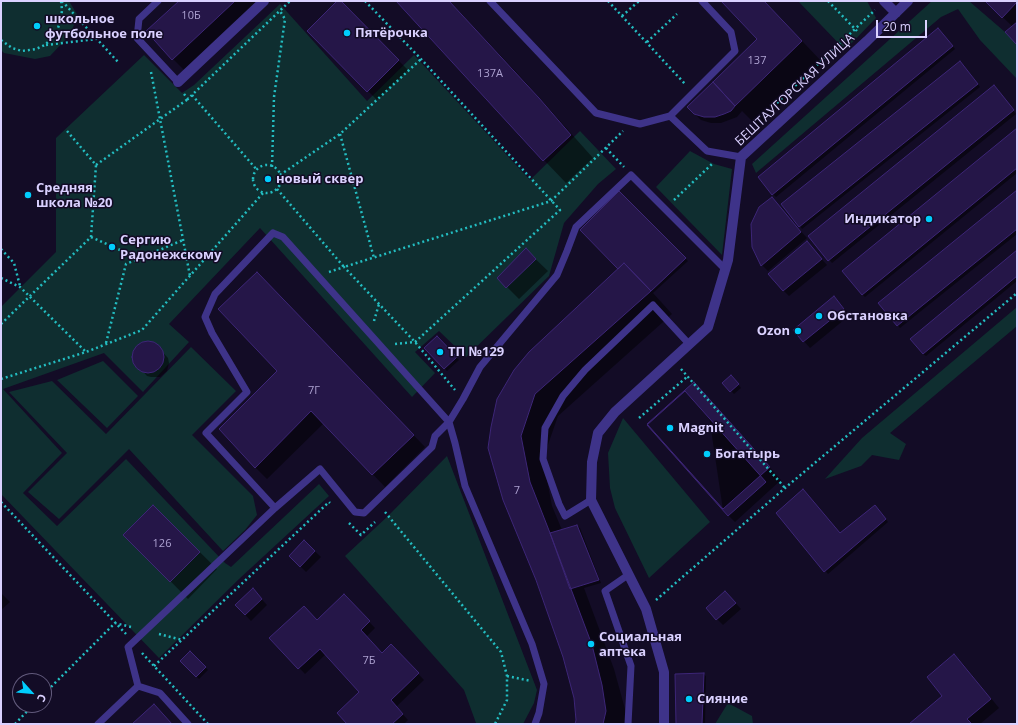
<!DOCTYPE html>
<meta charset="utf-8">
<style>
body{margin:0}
#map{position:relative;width:1018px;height:725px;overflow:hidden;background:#130c26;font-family:"Open Sans",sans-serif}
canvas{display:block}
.frame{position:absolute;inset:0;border:2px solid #dad1ff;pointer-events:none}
.north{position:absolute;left:12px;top:673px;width:40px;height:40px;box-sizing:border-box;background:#130c26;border:1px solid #635b7d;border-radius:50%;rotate:117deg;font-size:11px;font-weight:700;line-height:16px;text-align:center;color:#dad1ff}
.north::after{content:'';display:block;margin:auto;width:14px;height:18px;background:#00cdfc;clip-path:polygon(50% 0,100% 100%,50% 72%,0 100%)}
.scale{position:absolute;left:876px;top:20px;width:51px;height:18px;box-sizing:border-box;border:2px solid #dad1ff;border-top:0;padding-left:5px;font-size:12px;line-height:14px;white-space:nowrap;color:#dad1ff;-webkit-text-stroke:3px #130c26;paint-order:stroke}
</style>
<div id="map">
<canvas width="1018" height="725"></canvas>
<div class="frame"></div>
<div class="north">С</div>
<div class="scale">20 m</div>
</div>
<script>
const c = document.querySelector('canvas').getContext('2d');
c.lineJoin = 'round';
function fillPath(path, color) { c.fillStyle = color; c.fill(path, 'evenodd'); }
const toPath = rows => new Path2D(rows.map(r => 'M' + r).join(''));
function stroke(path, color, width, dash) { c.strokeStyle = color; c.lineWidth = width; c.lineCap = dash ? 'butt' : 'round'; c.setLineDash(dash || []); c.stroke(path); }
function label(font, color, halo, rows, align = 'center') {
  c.font = font + ' "Open Sans",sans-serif'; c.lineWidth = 3; c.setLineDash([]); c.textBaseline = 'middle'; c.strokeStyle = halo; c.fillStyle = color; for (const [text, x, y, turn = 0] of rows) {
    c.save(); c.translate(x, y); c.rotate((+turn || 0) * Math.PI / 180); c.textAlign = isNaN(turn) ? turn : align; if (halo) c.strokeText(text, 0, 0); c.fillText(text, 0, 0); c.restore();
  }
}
fillPath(toPath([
 [1,1,69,1,78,16,69,36,50,56,35,59,4,53,1,50],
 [798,1,867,1,876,18,845,50],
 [932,1,969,1,1005,32,1017,43,1017,79,980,40,958,9,941,17,756,173,752,164],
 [280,4,367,101,414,55,530,180,580,131,616,169,598,184,564,223,549,276,466,357,439,331,415,352,435,373,412,397,260,228,169,324,189,342,143,392,104,353,3,389,62,453,23,493,57,526,126,459,225,563,231,567,319,484,329,496,239,579,159,658,1,494,1,307,56,252,56,138,144,55,182,93,194,85],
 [690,151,714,164,732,169,722,255,656,187],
 [1017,307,1017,326,890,433,906,444,899,460,872,455,861,466,825,479,862,438],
 [191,347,236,391,192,435,253,496,257,515,245,530,223,551,129,449,59,519,28,492,67,453,9,392,52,381,106,434],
 [103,361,138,396,107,428,57,380],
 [623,418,710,522,649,578,615,508,610,488,608,453],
 [447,456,537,690,534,703,523,724,476,723,464,690,345,556,388,516],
 [728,703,752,716,753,724,715,724]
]), '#0f2e30');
fillPath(toPath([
 [181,1,271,1,190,76,173,59],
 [339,1,408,70,377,100,308,31],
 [397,1,449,1,519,75,593,158,566,183,544,160],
 [723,1,764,1,824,64,758,127,742,111,737,117,721,123,711,123,701,120,694,113,758,39],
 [986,1,1017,1,1017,43,1013,27],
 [941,32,955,49,776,197,773,194,759,177],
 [963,65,980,87,802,229,800,226],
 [997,89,1016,114,832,263,810,236],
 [1017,129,1017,173,865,297,862,294],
 [1017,191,1017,234,900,328,879,303],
 [619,192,688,261,653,293,672,314,558,416,543,459,552,506,562,530,577,526,580,528,601,583,584,588,614,669,625,709,627,724,576,724,575,698,563,657,489,448,619,269],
 [777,205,807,238,768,271,762,265,753,247],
 [807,243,827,265,789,296,783,290],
 [526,250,548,271,519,299,498,278],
 [1017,252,1017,281,926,356,923,354],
 [269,285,425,447,385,487,324,423,267,479,255,467,278,372],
 [834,297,850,315,810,348,794,330],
 [437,337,459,360,447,371,426,348],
 [146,342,155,344,168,358,169,363,167,371,160,377,151,377,147,376,134,361,134,351,137,347],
 [734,379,741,388,734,394,724,383],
 [706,396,781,480,735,522,723,510],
 [153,506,217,569,188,599,125,535],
 [878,509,888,522,828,574,778,513,841,535],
 [304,541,321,557,306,572,290,556],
 [253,590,267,605,251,621,236,605],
 [1,593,10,602,1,610],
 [344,596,375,628,366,637,382,654,391,645,424,680,396,707,408,720,404,724,349,724,361,692,326,654,305,674,271,638,317,621],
 [731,598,741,609,723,625,707,609],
 [190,652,208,670,199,679,181,661],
 [954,655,963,664,999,708,980,724,911,724,943,696],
 [703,674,706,676,705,724,677,724]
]), '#0007');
const building = toPath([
 [179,1,235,1,172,60,146,31,179,1],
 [337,1,341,1,399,60,367,92,307,31,337,1],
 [396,1,449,1,539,98,571,135,543,161,396,1],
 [721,1,764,1,802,41,735,106,713,82,757,39,721,1],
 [985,1,1017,1,1017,2,1002,18,985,1],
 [1017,22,1017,45,1005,32,1017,22],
 [938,28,953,46,772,195,758,177,938,28],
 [960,61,978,84,799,227,781,204,960,61],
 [713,82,735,106,731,111,724,114,715,117,704,117,694,114,687,107,713,82],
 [994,85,1014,110,828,261,808,236,994,85],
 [1017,128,1017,168,862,295,842,271,1017,128],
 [1017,190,1017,229,897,326,878,303,1017,190],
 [619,191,686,258,651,291,624,263,618,269,580,230,619,191],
 [772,197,801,232,761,266,752,247,751,224,759,207,772,197],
 [807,241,822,259,783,291,768,274,807,241],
 [526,248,536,259,506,288,497,278,526,248],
 [1017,250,1017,276,923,354,910,339,1017,250],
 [624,263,651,291,535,394,521,436,530,482,550,533,592,645,602,685,606,711,603,724,575,724,576,720,574,698,563,657,536,580,503,500,488,448,491,427,497,399,514,370,529,352,624,263],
 [257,272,414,435,372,475,311,411,255,468,219,429,277,371,218,309,257,272],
 [834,296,844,309,803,342,793,330,834,296],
 [437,336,457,357,444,369,424,348,437,336],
 '132 357a16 16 0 1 1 32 0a16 16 0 1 1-32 0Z',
 [731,375,739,384,730,392,722,383,731,375],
 [694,382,770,467,723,509,647,424,694,382],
 [685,391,766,482,728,516,647,425,685,391],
 [803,489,840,533,875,505,886,519,824,572,776,513,803,489],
 [153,505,200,552,170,582,123,535,153,505],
 [577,525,599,580,570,589,550,533,577,525],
 [304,540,315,551,300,567,289,556,304,540],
 [253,588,262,599,245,615,235,605,253,588],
 [725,591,736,603,716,620,706,608,725,591],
 [344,594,370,621,361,630,382,653,391,644,419,673,391,700,403,714,392,724,347,724,337,713,359,692,320,649,298,669,269,638,304,606,317,620,344,594],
 [190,651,206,667,196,677,180,661,190,651],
 [954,654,991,699,967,719,972,724,909,724,942,696,927,677,954,654],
 [704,673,702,724,676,724,675,674,704,673],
 [154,704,172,724,132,724,154,704]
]);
fillPath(building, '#251648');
stroke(building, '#3d2677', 1);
stroke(toPath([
 [62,1,118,62],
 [365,1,421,59,560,210,415,342,395,344],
 [608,1,686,85],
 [828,1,857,31],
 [622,16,639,1],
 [1,40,12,48,22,51,36,49,45,45,53,37,58,28,61,19,62,10,61,1],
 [647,42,677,14],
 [46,45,96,39],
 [151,72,190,276],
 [184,94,188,99,192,95,290,1],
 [192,95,257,170],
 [777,103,875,10],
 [340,134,374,258],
 [606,148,624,167],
 [96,165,188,99],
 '253 179a14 14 0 1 1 28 0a14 14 0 1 1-28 0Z',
 [272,167,274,97,285,19,280,11],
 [280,175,340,134,421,59],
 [277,189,344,267,551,201,623,131],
 [674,200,712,164],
 [91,237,138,258],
 [1,249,14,263,20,286],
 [329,272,344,267,415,342,455,390],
 [1,278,20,287,86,352],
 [374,321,379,304],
 [1,324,91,237,96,165,67,131],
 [106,343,126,264,183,240],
 [681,369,785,488],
 [1,379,86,352,142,330,263,193],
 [639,418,688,376],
 [1,502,126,634],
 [385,512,501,652,507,676,507,700,495,724],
 [349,523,361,535,375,522],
 [656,600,785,488,1017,293],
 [159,634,182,640],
 [142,653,208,724],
 [154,666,329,502,330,503],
 [507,676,531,681],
 [44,694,115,623,131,627],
 [15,724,33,705]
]), '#23bdc1', 2.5, [2, 3]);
stroke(toPath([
 [158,1,139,19,137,38,178,82],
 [490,1,596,113,640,124,670,116],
 [702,1,731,32,735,51,670,116,707,151,741,157],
 [273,233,283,237,449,422,435,436,432,447,364,513,355,512,320,469,275,508,206,433,247,392,212,333,205,317,215,294,273,233],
 [591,500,565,516,559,504,543,459,545,428,563,396,585,370,653,305,689,344],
 [628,575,605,591,631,666,628,724],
 [138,686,160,693,188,724],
 [98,724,138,686,128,647,275,508],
 [535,724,539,713,544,684,532,644,465,486,455,443,449,422,463,399,480,367,557,275,567,251,576,227,631,175,725,269]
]), '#3e3389', 7);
stroke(toPath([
 [884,1,896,13],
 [178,82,264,1],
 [664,724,664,672,646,609,591,500,592,462,598,433,615,412,708,327,728,260,741,157,867,41,908,1]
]), '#3e3389', 10);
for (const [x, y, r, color] of [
 [37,26,4,"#00cdfc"],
 [347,33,4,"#00cdfc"],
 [268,179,4,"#00cdfc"],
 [28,195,4,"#00cdfc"],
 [929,219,4,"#00cdfc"],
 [112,247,4,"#00cdfc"],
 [819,316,4,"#00cdfc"],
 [798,331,4,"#00cdfc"],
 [440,352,4,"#00cdfc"],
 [670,428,4,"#00cdfc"],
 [707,454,4,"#00cdfc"],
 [591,644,4,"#00cdfc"],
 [689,699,4,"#00cdfc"]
]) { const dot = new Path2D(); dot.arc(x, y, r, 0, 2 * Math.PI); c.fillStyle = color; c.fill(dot); stroke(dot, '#130c26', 1.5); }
label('11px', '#ada2d1', null, [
 ["10Б",191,16],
 ["137",757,61],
 ["137А",490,74],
 ["7Г",314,391],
 ["7",517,491],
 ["126",162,544],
 ["7Б",369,661]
]);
label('bold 13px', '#dad1ff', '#130c26', [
 ["школьное",45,19],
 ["футбольное поле",45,34],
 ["Пятёрочка",355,33],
 ["новый сквер",276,179],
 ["Средняя",36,188],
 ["школа №20",36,203],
 ["Индикатор",921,219,"right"],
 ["Сергию",120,240],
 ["Радонежскому",120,255],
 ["Обстановка",827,316],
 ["Ozon",790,331,"right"],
 ["ТП №129",448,352],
 ["Magnit",678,428],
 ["Богатырь",715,454],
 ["Социальная",599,637],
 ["аптека",599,652],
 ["Сияние",697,699]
], 'left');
label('13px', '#dad1ff', '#130c26', [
 ["БЕШТАУГОРСКАЯ УЛИЦА",795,90,-43]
]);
</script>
